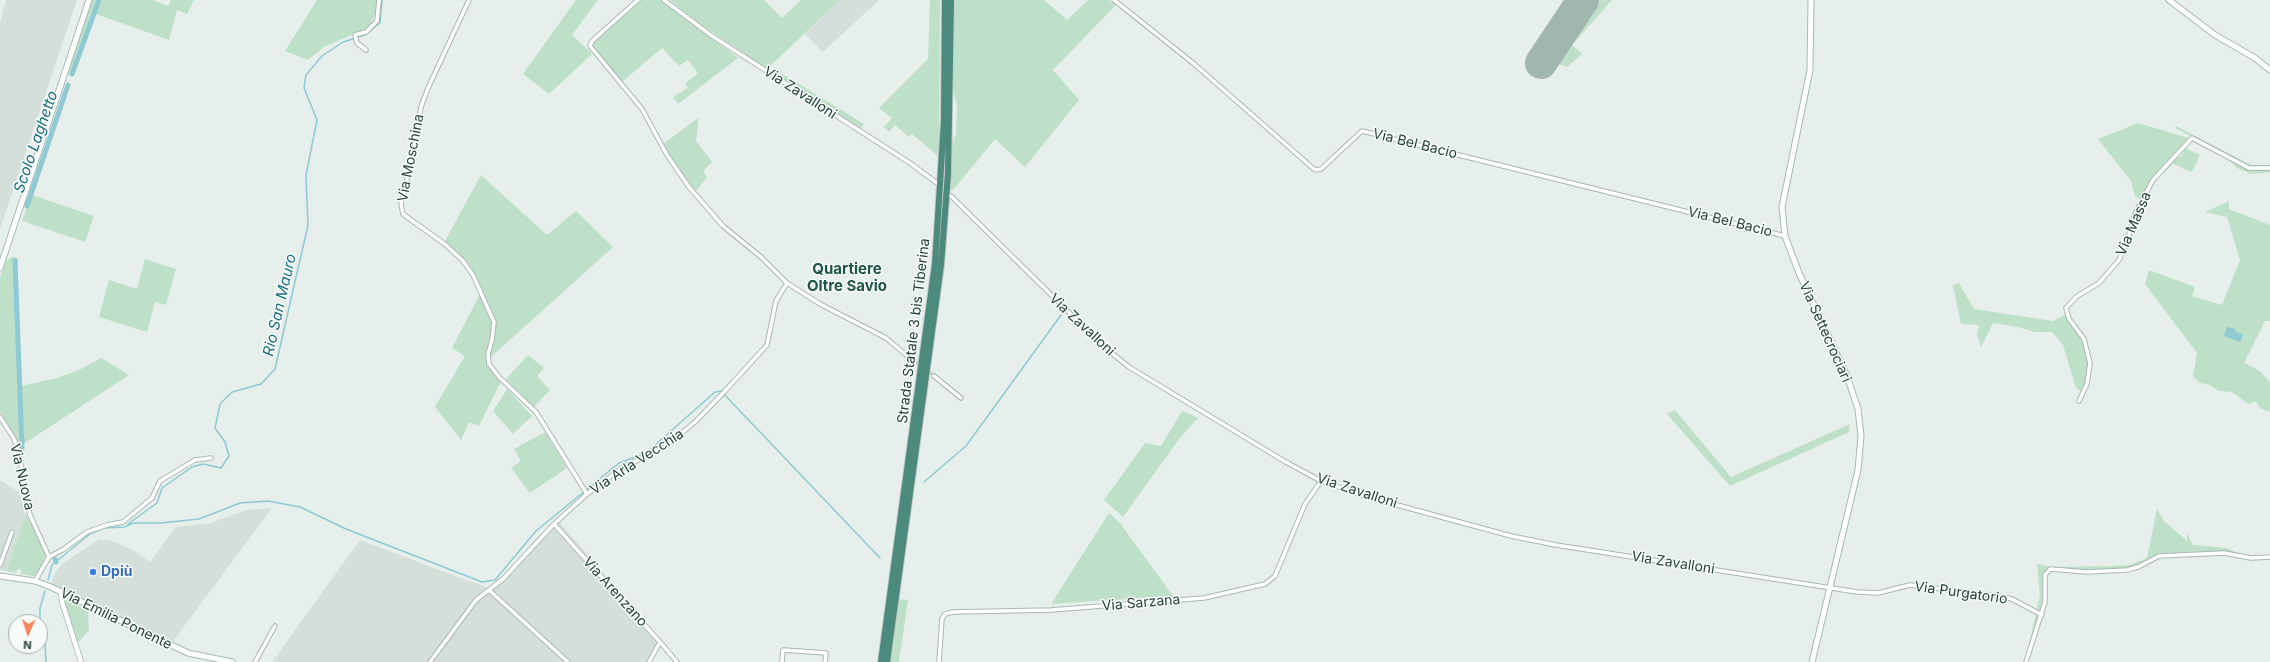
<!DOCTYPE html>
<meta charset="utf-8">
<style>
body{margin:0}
#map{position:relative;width:2270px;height:662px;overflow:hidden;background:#e6efeb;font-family:Inter,sans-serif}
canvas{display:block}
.north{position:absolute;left:8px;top:614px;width:40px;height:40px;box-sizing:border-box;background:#f7fbf9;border:1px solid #a3b1ad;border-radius:50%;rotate:183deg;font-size:11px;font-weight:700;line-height:16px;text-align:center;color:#24423a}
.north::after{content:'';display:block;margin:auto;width:14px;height:18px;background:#f4845f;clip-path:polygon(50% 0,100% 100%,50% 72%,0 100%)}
</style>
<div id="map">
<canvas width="2270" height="662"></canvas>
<div class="north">N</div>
</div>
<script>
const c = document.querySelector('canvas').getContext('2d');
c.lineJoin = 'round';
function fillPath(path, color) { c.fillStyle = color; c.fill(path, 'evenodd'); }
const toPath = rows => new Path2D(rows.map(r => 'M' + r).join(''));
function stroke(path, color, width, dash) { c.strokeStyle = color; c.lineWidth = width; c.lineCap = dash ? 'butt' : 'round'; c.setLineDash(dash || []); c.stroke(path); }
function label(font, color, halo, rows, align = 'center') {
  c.font = font + ' Inter,sans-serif'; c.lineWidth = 3; c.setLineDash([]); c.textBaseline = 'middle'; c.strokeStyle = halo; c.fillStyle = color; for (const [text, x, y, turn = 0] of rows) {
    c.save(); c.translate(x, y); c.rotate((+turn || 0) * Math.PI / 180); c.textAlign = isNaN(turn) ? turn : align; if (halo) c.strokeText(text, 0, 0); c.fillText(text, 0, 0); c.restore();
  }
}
fillPath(toPath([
 [6,0,77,0,0,229,0,23],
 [840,0,879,0,823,52,805,34],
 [0,480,19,492,26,515,6,571,0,570],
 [272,508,171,644,51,584,55,573,61,565,99,539,112,541,131,549,150,562,176,527,211,523,246,510],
 [557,519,660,640,647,662,272,662,360,540,493,590,532,548,530,546,533,541]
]), '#d4dfda');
fillPath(toPath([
 [91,0,153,0,168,6,171,0,194,0,187,14,177,10,169,40,96,14,74,76,66,74],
 [317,0,377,0,376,12,369,27,324,47,308,60,285,51],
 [576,0,598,0,572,35,592,54,549,94,523,74],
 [640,0,661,0,738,58,678,104,673,97,688,88,685,84,698,73,688,60,679,66,662,48,622,82,591,46],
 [670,0,764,0,782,18,801,0,840,0,767,69,700,24],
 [930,0,940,0,939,157,912,134,909,137,895,125,889,132,884,127,892,118,879,108,928,59],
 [954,0,1044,0,1067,20,1088,0,1108,0,1116,5,1053,70,1079,100,1025,167,995,139,953,190,950,190,952,142,956,135,957,106,953,90],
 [1591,0,1612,0,1572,45,1582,54,1567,67,1556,63,1551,67,1545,65],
 [775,70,793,80,864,124,860,129,772,73],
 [699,117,696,141,712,162,703,171,707,177,695,192,662,145],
 [2138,123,2189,138,2150,183,2141,199,2135,196,2131,181,2098,139],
 [2176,126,2251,165,2270,165,2270,167,2249,167,2175,128],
 [2185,148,2200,155,2192,172,2173,164,2154,182,2143,199,2154,181,2178,156,2181,157],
 [2231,162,2252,171,2270,169,2270,172,2251,174,2237,168],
 [481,175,547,235,576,211,613,247,492,356,490,361,493,369,502,379,479,426,469,422,461,440,435,407,465,356,452,348,480,294,471,274,462,262,443,245],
 [32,195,94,216,85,242,22,221],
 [2229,201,2229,209,2270,225,2270,321,2265,321,2244,363,2260,371,2270,383,2270,412,2261,409,2255,401,2248,404,2232,392,2219,391,2210,385,2200,383,2193,376,2197,353,2145,284,2149,270,2195,287,2192,296,2222,305,2240,260,2227,217,2205,212],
 [13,256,21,386,57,378,81,369,101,358,129,375,19,447,15,436,0,412,0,277,6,261],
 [145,259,176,269,166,305,155,302,147,332,99,317,109,280,137,289],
 [1959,283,1974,309,2053,321,2065,315,2084,345,2088,364,2087,379,2082,392,2076,388,2063,345,2052,332,2035,332,2018,327,1993,323,1981,347,1977,336,1979,325,1961,324,1953,285],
 [528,355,544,368,537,376,550,390,534,407,506,379],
 [507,389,532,416,513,434,493,411],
 [1675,410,1731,477,1850,424,1849,432,1730,486,1667,414],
 [1182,411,1198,418,1179,439,1123,517,1104,500,1145,443,1161,446],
 [545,432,567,468,530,493,511,468,521,461,514,449],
 [2157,509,2164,521,2187,541,2187,533,2193,545,2227,548,2238,553,2252,556,2224,553,2160,555,2128,568,2089,571,2052,567,2046,570,2043,577,2041,611,2026,658,2040,595,2037,564,2052,567,2112,566,2130,565,2147,558],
 [1109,513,1120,523,1173,596,1051,604],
 [26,515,45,551,45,557,38,573,33,576,21,574,21,570,18,569,15,573,6,571],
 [899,599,908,600,899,662,890,662],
 [66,600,88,611,89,630,77,644,65,603]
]), '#bfe0c8');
fillPath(toPath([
 [2227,327,2236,329,2235,331,2243,335,2240,342,2224,336]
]), '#8ec9d4');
stroke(toPath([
 [924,482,966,446,1061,315],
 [128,524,157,503,162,488,192,467,203,464,221,468,229,456,225,442,215,428,220,404,232,392,261,384,275,369,308,225,306,175,317,120,304,88,306,75,322,56,343,42,365,35,380,23,382,0],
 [124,527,134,523,161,523,199,519,240,503,268,501,300,507,346,529,482,582,495,580,536,531,619,463,646,453,715,392,721,391,880,558],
 [48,580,52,565,90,534,104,528,124,527],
 [40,622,40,633,45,644,46,662],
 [40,622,40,608,45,591]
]), '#8ec9d4', 1.5);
stroke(toPath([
 [72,74,99,0],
 [27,206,68,85],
 [15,260,22,449],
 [55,559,56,562]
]), '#8ec9d4', 5);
stroke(toPath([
 [1541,63,1583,0]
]), '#a2b6b0', 32);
stroke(toPath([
 [911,359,934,376]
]), '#bfccc8', 3.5, [3.5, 2]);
const minor = toPath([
 [469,0,428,88,421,107,413,155,401,204,403,214,446,245,463,261,473,275,494,322,492,340,488,354,489,364,499,377,536,412,587,494],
 [638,0,592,41,590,46,642,109,667,155,689,187,723,226,761,257,787,283,820,304,886,338,911,359],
 [664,0,712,36,910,163,938,184],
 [1114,0,1193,63,1315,170,1321,169,1362,131,1785,236],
 [366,50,357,43,355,35,366,32,377,21,379,0],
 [951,196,1103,346,1129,367,1284,461,1321,481,1364,496,1511,536,1556,545,1857,592,1878,593,1910,585,1999,596,2012,599,2042,615],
 [934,376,961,398],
 [2079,401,2087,384,2090,363,2084,339,2069,319,2066,308,2076,297,2099,283,2119,260,2128,238,2135,214,2153,180,2192,138,2249,168,2270,168],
 [0,417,13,437,19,451,25,495,30,515,49,557,35,581],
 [554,524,660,642,649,662],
 [49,557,64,549,87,532,107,525,123,522,152,498,160,481,195,460,211,458],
 [0,565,12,532],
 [489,590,568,662],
 [660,642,677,662],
 [255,662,275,626],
 [430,662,476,600,503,579,554,524,587,494,622,468,666,446,695,422,725,391,767,345,776,301,787,283],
 [782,662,783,650,826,653,825,662],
 [939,662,942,619,945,614,953,612,1051,610,1204,598,1265,584,1275,576,1305,504,1321,481],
 [2026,662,2045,602,2045,575,2050,569,2087,572,2127,570,2138,567,2159,556,2224,553,2251,558,2270,557]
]);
const tertiary = toPath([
 [61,591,62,602,81,662]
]);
const secondary = toPath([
 [1811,0,1810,70,1782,207,1785,236,1799,273,1847,376,1858,409,1861,436,1858,470,1812,662],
 [2169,0,2215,35,2255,58,2270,70],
 [0,268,89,0],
 [0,576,35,581,51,587,188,653,232,662]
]);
const trunk = toPath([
 [881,662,935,264,944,120,945,0],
 [887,662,941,265,948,173,951,0]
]);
stroke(minor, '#a8b8b2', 5.5);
stroke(tertiary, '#a8b8b2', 6);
stroke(secondary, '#a4bbb3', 7);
stroke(trunk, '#c2cac8', 8);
stroke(minor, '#fff', 3.5);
stroke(tertiary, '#fff', 4.5);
stroke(secondary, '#fff', 5);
stroke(trunk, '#4c8a7c', 6);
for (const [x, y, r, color] of [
 [93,572,4,"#3f7fe0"]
]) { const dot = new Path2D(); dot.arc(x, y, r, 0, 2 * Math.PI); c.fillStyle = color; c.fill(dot); stroke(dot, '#f7fbf9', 1.5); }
label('14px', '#24423a', '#f7fbf9', [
 ["Via Zavalloni",800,93,33],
 ["Via Bel Bacio",1415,144,14],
 ["Via Moschina",411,158,-79],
 ["Via Bel Bacio",1730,222,14],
 ["Via Massa",2134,224,-67],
 ["Via Zavalloni",1082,325,43],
 ["Strada Statale 3 bis Tiberina",914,331,-83],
 ["Via Settecrociari",1825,332,66],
 ["Via Arla Vecchia",637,462,-33],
 ["Via Nuova",22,477,77],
 ["Via Zavalloni",1357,491,18],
 ["Via Zavalloni",1673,563,9],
 ["Via Arenzano",615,592,48],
 ["Via Purgatorio",1961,593,8],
 ["Via Sarzana",1141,603,-5],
 ["Via Emilia Ponente",116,619,26]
]);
label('bold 14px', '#366cbe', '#f7fbf9', [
 ["Dpiù",101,572]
], 'left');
label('italic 15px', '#1c6f80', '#f7fbf9', [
 ["Scolo Laghetto",36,142,-71],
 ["Rio San Mauro",280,305,-77]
]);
label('bold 15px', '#1f5548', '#f7fbf9', [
 ["Quartiere",847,269],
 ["Oltre Savio",847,286]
]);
</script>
